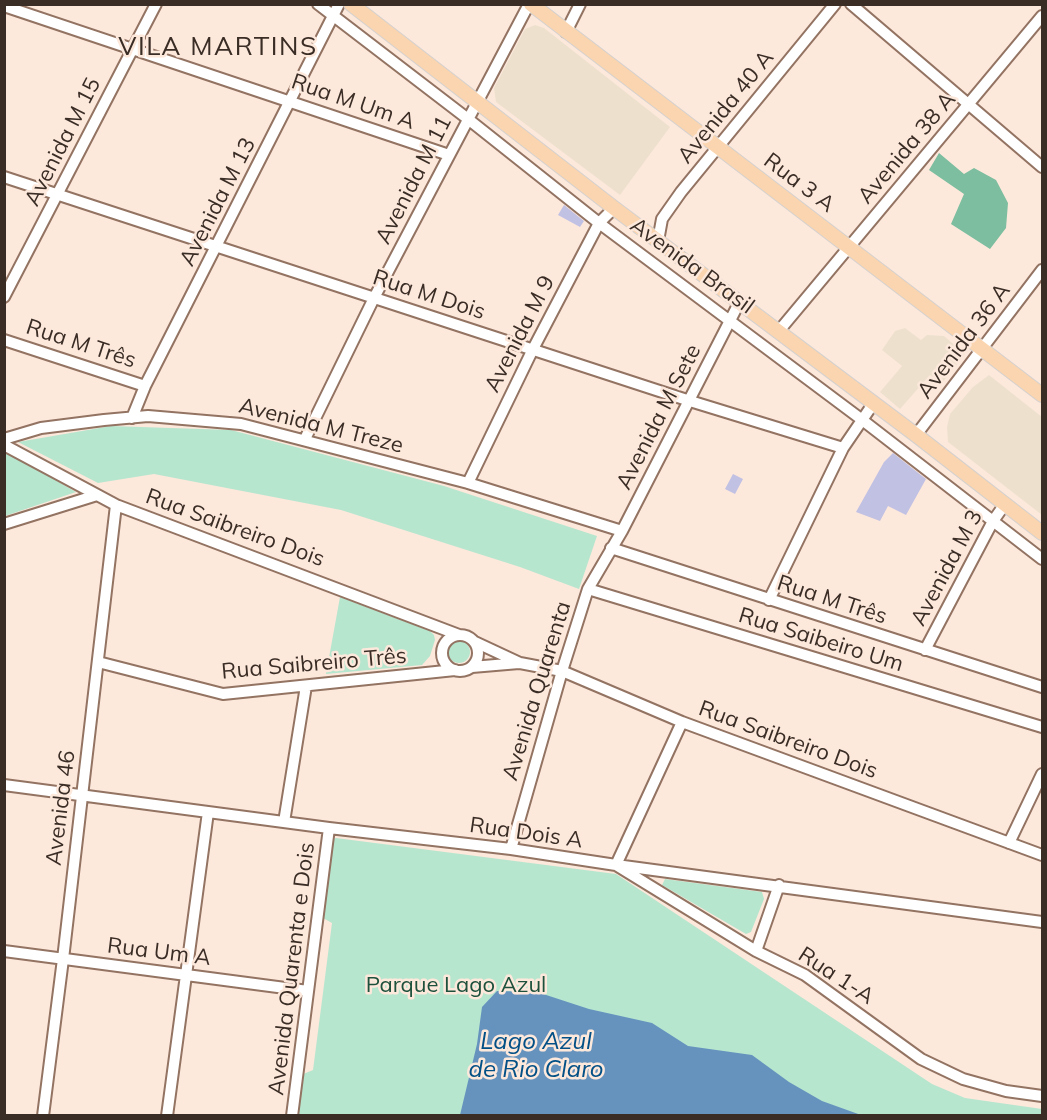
<!DOCTYPE html>
<meta charset="utf-8">
<style>
body{margin:0}
#map{position:relative;width:1047px;height:1120px;overflow:hidden;background:#fde8dc;font-family:Mulish,sans-serif}
canvas{display:block}
.frame{position:absolute;inset:0;border:6px solid #3a2d25;pointer-events:none}
</style>
<div id="map">
<canvas width="1047" height="1120"></canvas>
<div class="frame"></div>
</div>
<script>
const c = document.querySelector('canvas').getContext('2d');
c.lineJoin = 'round';
function fillPath(path, color) { c.fillStyle = color; c.fill(path, 'evenodd'); }
const toPath = rows => new Path2D(rows.map(r => 'M' + r).join(''));
function stroke(path, color, width, dash) { c.strokeStyle = color; c.lineWidth = width; c.lineCap = dash ? 'butt' : 'round'; c.setLineDash(dash || []); c.stroke(path); }
function label(font, color, halo, rows, align = 'center') {
  c.font = font + ' Mulish,sans-serif'; c.lineWidth = 5; c.setLineDash([]); c.textBaseline = 'middle'; c.strokeStyle = halo; c.fillStyle = color; for (const [text, x, y, turn = 0] of rows) {
    c.save(); c.translate(x, y); c.rotate((+turn || 0) * Math.PI / 180); c.textAlign = isNaN(turn) ? turn : align; if (halo) c.strokeText(text, 0, 0); c.fillText(text, 0, 0); c.restore();
  }
}
fillPath(toPath([
 [535,25,544,28,670,127,620,195,496,102,494,88,525,29],
 [905,328,921,340,927,335,944,336,965,354,942,383,930,375,900,409,880,392,902,366,882,350,895,331],
 [989,375,1042,417,1042,515,948,442,947,427,950,414,973,387]
]), '#ede1cd');
fillPath(toPath([
 [111,426,231,430,444,486,597,536,579,589,520,567,341,510,154,474,98,483,18,442],
 [5,451,76,492,5,516],
 [340,597,430,631,434,635,435,640,430,656,422,665,326,674],
 '448 652a11 11 0 1 1 22 0a11 11 0 1 1-22 0Z',
 [336,838,616,874,932,1084,965,1098,1042,1109,1042,1116,296,1116,301,1075,313,1070,332,923,323,918,332,839],
 [665,879,762,892,764,899,751,932,746,934,662,885]
]), '#b7e6cf');
fillPath(toPath([
 [939,153,964,174,974,168,996,180,1008,203,1006,228,990,249,951,224,964,194,929,170]
]), '#7cbe9f');
fillPath(toPath([
 [497,991,537,992,589,1009,652,1023,688,1046,752,1055,789,1082,822,1101,861,1115,460,1115,477,1044,482,1007]
]), '#6593be');
fillPath(toPath([
 [564,205,584,221,580,227,558,215],
 [893,453,926,479,906,515,888,506,880,521,856,512,884,462],
 [733,474,743,479,735,494,725,489]
]), '#c1c1e3');
const minor = toPath([
 [318,4,468,119,599,223,861,419,1042,559],
 [851,4,1042,167],
 [4,6,449,155],
 [566,32,580,4],
 [4,177,690,401,843,448],
 [658,241,662,219,681,192,835,4],
 [4,297,156,4],
 [778,332,1042,16],
 [4,340,145,386],
 [132,418,145,386,339,4],
 [916,435,1042,270],
 [4,439,41,428,104,420,148,416,241,424,468,483,622,531],
 [305,439,374,298,529,4],
 [4,445,116,505,459,635],
 [468,483,533,349,599,223,614,208],
 [4,524,97,495],
 [611,548,1042,687],
 [588,589,1042,727],
 [769,600,843,448,873,404],
 '442 653a18 18 0 1 1 36 0a18 18 0 1 1-36 0Z',
 [475,642,520,663,562,671,682,722,1042,855],
 [925,650,993,521,1005,504],
 [98,662,223,694,455,670],
 [472,667,519,663],
 [682,722,616,865,756,951,805,975,921,1059,963,1079,1006,1091,1042,1096],
 [4,785,329,828,511,849,616,865,1042,922],
 [284,822,306,686],
 [1009,843,1042,774],
 [511,849,562,671,588,589,622,531,739,303],
 [4,951,308,991],
 [756,951,779,885],
 [43,1116,63,959,116,505],
 [167,1116,208,812],
 [292,1116,329,828]
]);
const major = toPath([
 [351,4,614,208,916,435,1042,533],
 [531,4,1042,395]
]);
stroke(minor, '#937362', 14);
stroke(major, '#d4d1cf', 16);
stroke(minor, '#fff', 10);
stroke(major, '#fad5af', 14);
label('22px', '#3a2d25', '#fde8dc', [
 ["Rua M Um A",353,102,19],
 ["Avenida 40 A",726,107,-51],
 ["Avenida M 15",63,142,-63],
 ["Avenida 38 A",907,148,-50],
 ["Avenida M 11",414,180,-63],
 ["Rua 3 A",799,183,37],
 ["Avenida M 13",218,202,-63],
 ["Avenida Brasil",692,266,36],
 ["Rua M Dois",429,295,18],
 ["Avenida M 9",520,334,-63],
 ["Avenida 36 A",964,341,-53],
 ["Rua M Três",81,344,18],
 ["Avenida M Sete",659,417,-63],
 ["Avenida M Treze",321,426,14],
 ["Rua Saibreiro Dois",235,528,20],
 ["Avenida M 3",947,568,-62],
 ["Rua M Três",832,600,18],
 ["Rua Saibeiro Um",821,640,17],
 ["Rua Saibreiro Três",314,664,-5],
 ["Avenida Quarenta",537,691,-73],
 ["Rua Saibreiro Dois",788,740,20],
 ["Avenida 46",61,808,-83],
 ["Rua Dois A",526,833,8],
 ["Rua Um A",159,952,7],
 ["Avenida Quarenta e Dois",292,969,-83],
 ["Rua 1-A",836,976,33]
]);
label('22px', '#1d513c', '#fde8dc', [
 ["Parque Lago Azul",456,985]
]);
label('italic 24px', '#035086', '#fde8dc', [
 ["Lago Azul",536,1042],
 ["de Rio Claro",536,1070]
]);
c.letterSpacing = '1.5px';
label('26px', '#3a2d25', '#fde8dc', [
 ["VILA MARTINS",218,47]
]);
c.letterSpacing = '0px';
</script>
